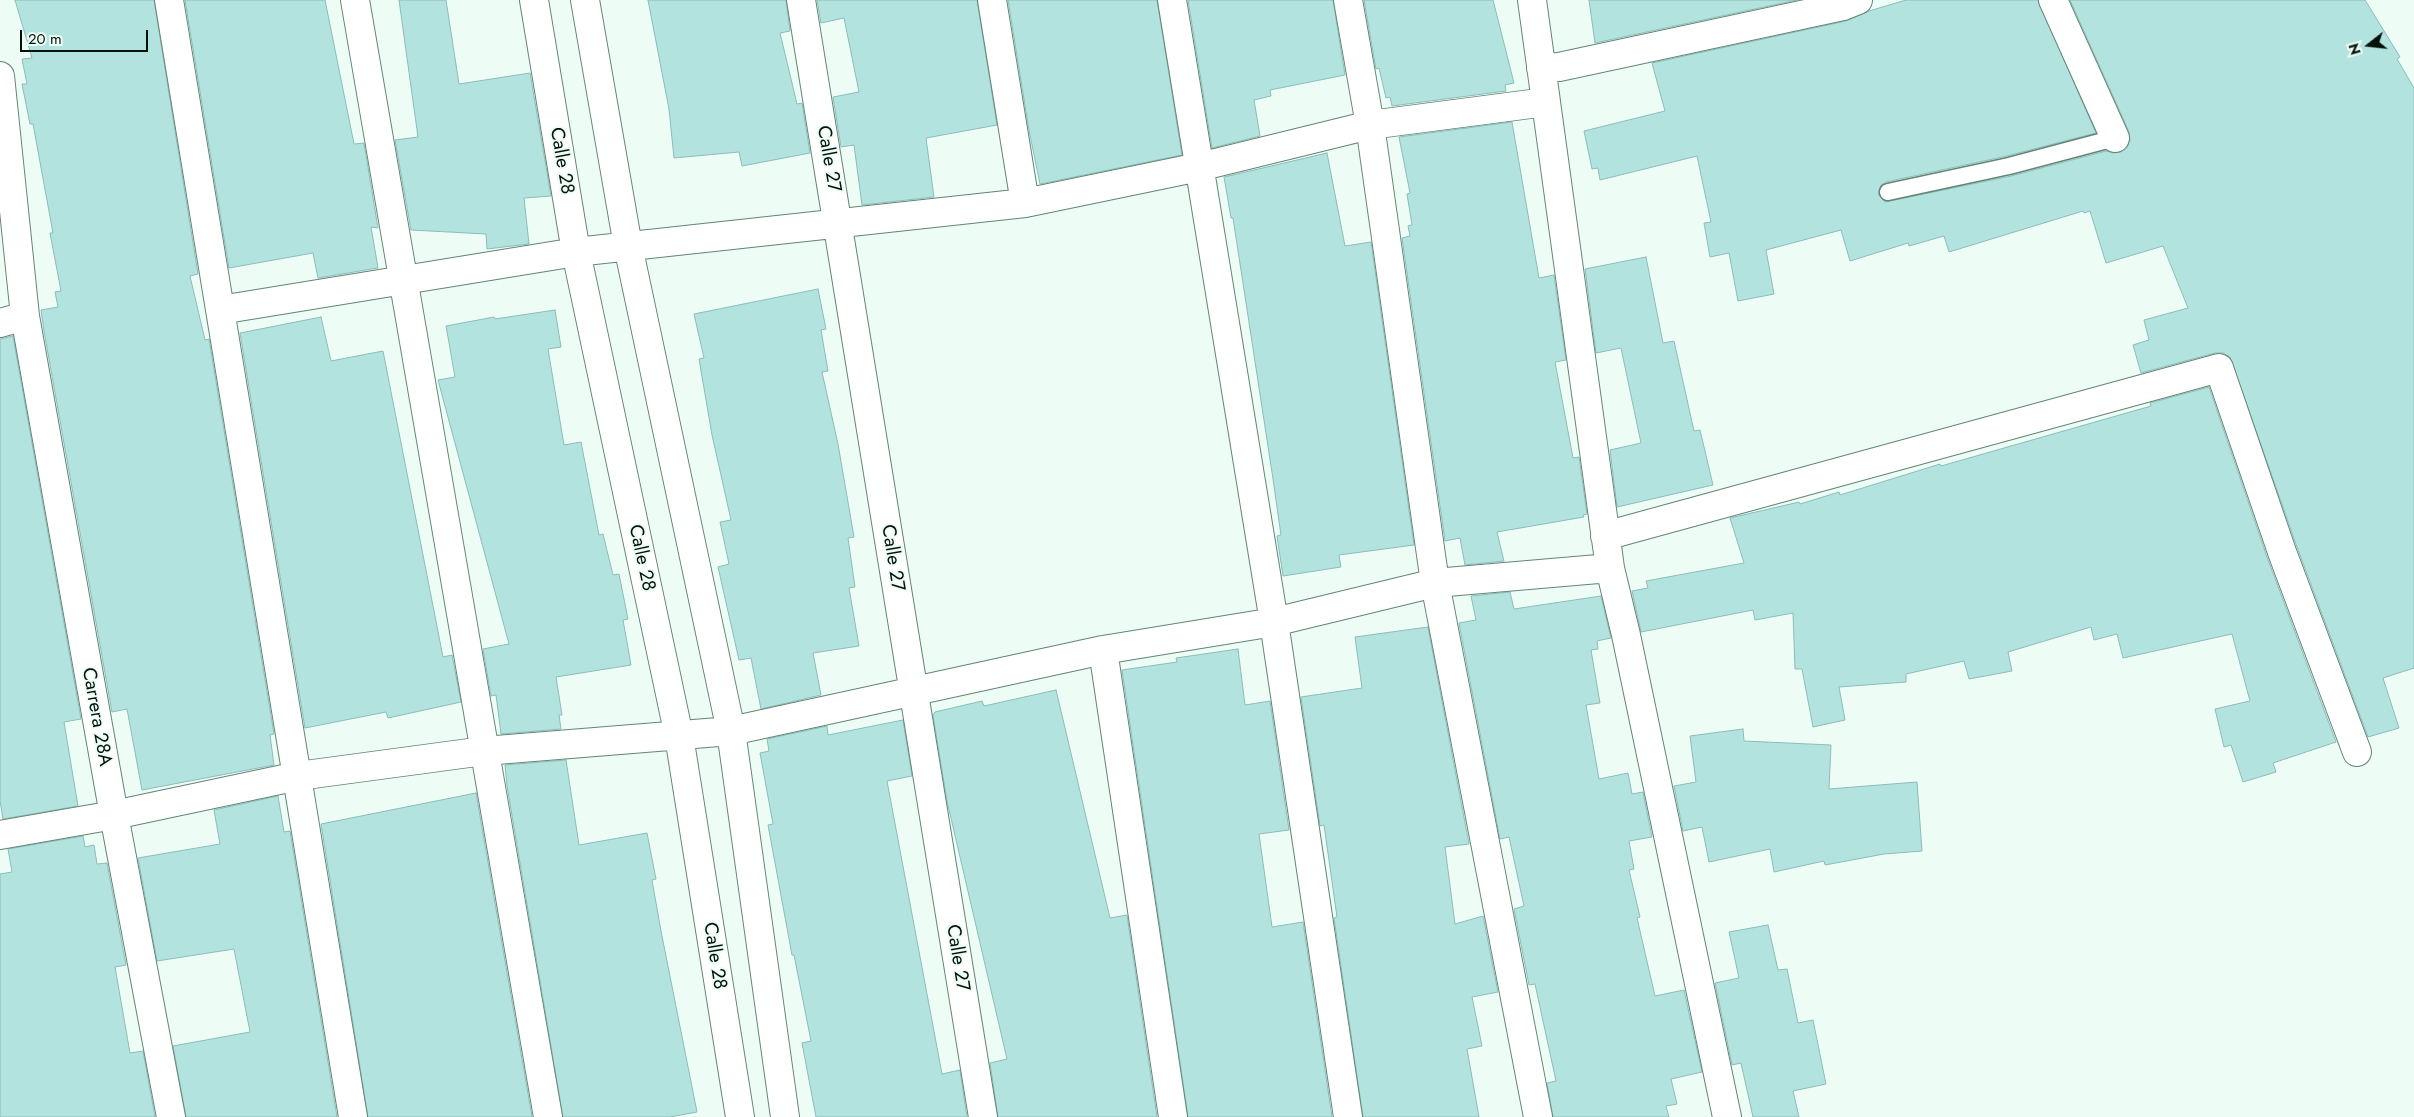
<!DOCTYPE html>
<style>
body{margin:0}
#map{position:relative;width:2414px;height:1117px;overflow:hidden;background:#edfdf5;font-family:Jost,sans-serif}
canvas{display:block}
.north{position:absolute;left:2344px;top:20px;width:50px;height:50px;-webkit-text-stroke:4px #edfdf5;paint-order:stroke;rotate:254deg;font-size:14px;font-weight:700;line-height:20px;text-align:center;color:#05120c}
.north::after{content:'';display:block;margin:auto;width:18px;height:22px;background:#05120c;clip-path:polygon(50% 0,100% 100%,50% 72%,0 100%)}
.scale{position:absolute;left:20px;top:30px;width:128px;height:22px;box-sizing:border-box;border:2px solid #05120c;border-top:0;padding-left:6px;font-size:15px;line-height:18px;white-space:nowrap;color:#05120c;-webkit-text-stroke:4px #edfdf5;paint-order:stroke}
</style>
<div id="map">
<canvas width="2414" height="1117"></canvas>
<div class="north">N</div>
<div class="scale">20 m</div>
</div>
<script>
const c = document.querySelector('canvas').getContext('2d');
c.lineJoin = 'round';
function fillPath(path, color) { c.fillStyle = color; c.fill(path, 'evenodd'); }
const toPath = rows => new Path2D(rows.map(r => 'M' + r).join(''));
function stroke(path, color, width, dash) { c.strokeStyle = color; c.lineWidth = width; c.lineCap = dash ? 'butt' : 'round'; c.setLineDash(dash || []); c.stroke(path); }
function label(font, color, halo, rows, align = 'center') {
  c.font = font + ' Jost,sans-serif'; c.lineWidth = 4; c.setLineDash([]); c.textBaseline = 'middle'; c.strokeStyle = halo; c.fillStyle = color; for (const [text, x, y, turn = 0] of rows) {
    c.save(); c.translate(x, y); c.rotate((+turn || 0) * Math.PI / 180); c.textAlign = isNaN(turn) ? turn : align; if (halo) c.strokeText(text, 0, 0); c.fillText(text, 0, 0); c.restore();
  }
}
const building = toPath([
 [15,0,154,0,198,274,190,276,205,340,209,339,274,734,270,735,274,765,142,790,127,709,112,712,44,331,41,310,58,307,55,292,61,291,50,233,53,233,33,124,30,124,22,84,27,84,22,59,32,58,15,0],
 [185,0,325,0,354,144,364,143,378,228,371,227,378,268,318,278,313,253,229,268,185,0],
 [399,0,446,0,459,84,530,73,551,196,524,198,529,244,487,249,486,234,411,230,395,140,418,137,399,0],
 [648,0,786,0,790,31,780,33,797,104,802,103,810,153,742,166,739,152,674,158,669,109,648,0],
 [817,0,977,0,997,125,926,138,934,197,862,205,854,145,841,147,833,97,859,92,844,18,821,23,817,0],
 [1008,0,1157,0,1182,155,1040,184,1029,130,1008,0],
 [1188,0,1333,0,1345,75,1270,90,1271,96,1254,100,1260,136,1212,148,1188,0],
 [1364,0,1493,0,1514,83,1505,85,1506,91,1392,106,1390,97,1386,98,1379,68,1376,69,1364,0],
 [1589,0,1797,0,1595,43,1589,0],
 [1906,0,2038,0,2096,133,2007,156,1886,182,1881,185,1878,194,1885,202,2011,176,2106,151,2113,153,2121,152,2127,148,2130,140,2129,132,2070,0,2365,0,2400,57,2397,59,2414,88,2414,668,2383,678,2399,728,2368,737,2297,547,2230,357,2223,353,2215,353,2141,373,2133,345,2149,340,2144,320,2188,308,2163,246,2106,263,2090,211,2084,213,2083,211,1949,252,1944,236,1909,246,1908,243,1850,261,1841,230,1766,250,1774,294,1738,301,1729,253,1710,257,1704,223,1711,222,1697,156,1600,180,1598,168,1592,169,1584,131,1665,111,1652,63,1846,21,1869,11,1906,0],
 [1512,122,1539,278,1554,275,1566,360,1555,362,1573,458,1579,457,1587,514,1583,515,1584,517,1497,532,1504,561,1465,565,1460,538,1445,541,1402,238,1410,236,1408,226,1412,225,1407,194,1410,193,1399,137,1512,122],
 [1327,153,1345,246,1371,242,1414,545,1339,555,1341,567,1283,576,1277,536,1281,535,1273,479,1233,218,1231,218,1224,177,1327,153],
 [1646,257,1663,343,1674,341,1694,431,1700,430,1713,485,1617,507,1610,450,1641,443,1621,348,1596,353,1585,269,1646,257],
 [818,289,826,329,821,330,828,371,822,372,838,444,854,537,848,538,855,587,849,588,859,646,813,653,821,695,761,709,751,658,739,660,718,567,729,564,720,522,731,520,712,435,699,359,704,358,694,314,818,289],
 [555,310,561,347,548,349,564,445,581,442,599,535,603,534,613,575,619,574,628,619,623,620,631,665,556,677,562,715,559,715,561,729,501,734,496,695,491,696,483,649,509,644,438,380,455,377,446,326,494,317,495,319,555,310],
 [321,317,331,361,383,351,443,657,452,655,461,702,388,718,386,712,305,728,240,333,321,317],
 [13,336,81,719,64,722,78,806,3,819,0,801,0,339,13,336],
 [2209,387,2267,557,2336,742,2273,763,2276,772,2243,782,2231,745,2224,747,2215,709,2250,701,2232,634,2123,658,2117,634,2094,640,2091,627,2008,652,2012,671,1969,679,1964,661,1906,674,1906,682,1839,687,1845,720,1813,727,1802,669,1795,669,1793,613,1755,620,1753,610,1641,632,1632,591,1648,588,1646,581,1744,563,1730,518,1799,502,1800,504,1839,492,1840,495,1940,464,1941,466,2151,406,2150,403,2209,387],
 [1510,592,1514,609,1601,596,1611,638,1597,641,1598,649,1591,650,1600,703,1586,705,1599,779,1628,773,1632,794,1643,792,1652,837,1629,841,1634,869,1629,870,1640,917,1637,918,1655,996,1684,990,1702,1072,1671,1079,1677,1104,1666,1106,1669,1117,1553,1117,1547,1083,1556,1081,1535,984,1529,985,1514,909,1524,906,1509,837,1500,839,1459,623,1476,620,1471,596,1510,592],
 [1428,627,1469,844,1445,847,1455,924,1483,916,1498,992,1472,997,1482,1046,1467,1049,1479,1117,1363,1117,1334,918,1337,917,1324,825,1320,826,1301,697,1362,688,1355,637,1428,627],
 [1238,649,1245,705,1270,701,1289,830,1259,834,1272,927,1303,922,1332,1117,1188,1117,1122,670,1177,662,1176,658,1238,649],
 [1056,690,1110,918,1127,915,1157,1117,998,1117,990,1063,1007,1059,947,801,933,715,935,712,982,701,984,706,1056,690],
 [903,720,912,776,887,781,942,1074,960,1070,967,1117,816,1117,802,1043,811,1041,794,955,792,955,768,825,773,824,760,753,769,751,767,739,827,726,828,735,903,720],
 [1743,729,1744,741,1831,745,1829,789,1917,782,1922,851,1884,854,1825,865,1824,861,1774,872,1770,849,1709,862,1702,827,1683,831,1674,786,1696,782,1690,736,1743,729],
 [566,760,579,845,647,833,656,879,652,880,661,931,697,1112,670,1117,563,1117,507,786,505,765,566,760],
 [476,793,532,1117,368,1117,321,824,476,793],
 [278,796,284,832,290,831,337,1117,186,1117,173,1046,250,1032,234,949,157,961,138,858,220,844,214,810,278,796],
 [83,836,85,847,94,845,97,864,107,863,126,965,115,967,130,1053,143,1051,155,1117,0,1117,0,874,12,872,8,849,83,836],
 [1768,925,1778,970,1787,969,1798,1023,1813,1020,1826,1084,1793,1091,1799,1117,1753,1117,1741,1063,1732,1065,1715,983,1739,978,1729,932,1768,925]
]);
fillPath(building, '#b3e3df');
stroke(building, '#8dbcb8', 1);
const lane = toPath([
 [1888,192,2009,166,2115,138]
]);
const street = toPath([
 [169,0,353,1117],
 [355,0,548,1117],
 [534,0,576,252,679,736,740,1117],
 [585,0,628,246,731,731,785,1117],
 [801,0,983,1117],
 [992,0,1025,203],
 [1172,0,1274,622,1348,1117],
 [1348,0,1370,125,1435,583,1538,1117],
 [1532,0,1610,568,1626,635,1727,1117],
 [2053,0,2115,138],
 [1541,68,1559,67,1843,6,1858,0],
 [0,76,25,316,114,815,171,1117],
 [220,310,576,252,1025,203,1199,167,1370,125,1546,102],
 [0,323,25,316],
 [1605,536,2219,368,2282,552,2357,752],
 [1103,650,1173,1117],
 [0,835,114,815,298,776,484,751,731,731,1103,650,1274,622,1435,583,1610,568]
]);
stroke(lane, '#628674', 19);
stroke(street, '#628674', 30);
stroke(lane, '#fff', 16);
stroke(street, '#fff', 28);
label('19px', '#05120c', '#edfdf5', [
 ["Calle 27",828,159,80],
 ["Calle 28",561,161,80],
 ["Calle 28",641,558,78],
 ["Calle 27",892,558,81],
 ["Carrera 28A",96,717,80],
 ["Calle 28",714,956,81],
 ["Calle 27",957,958,81]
]);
</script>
